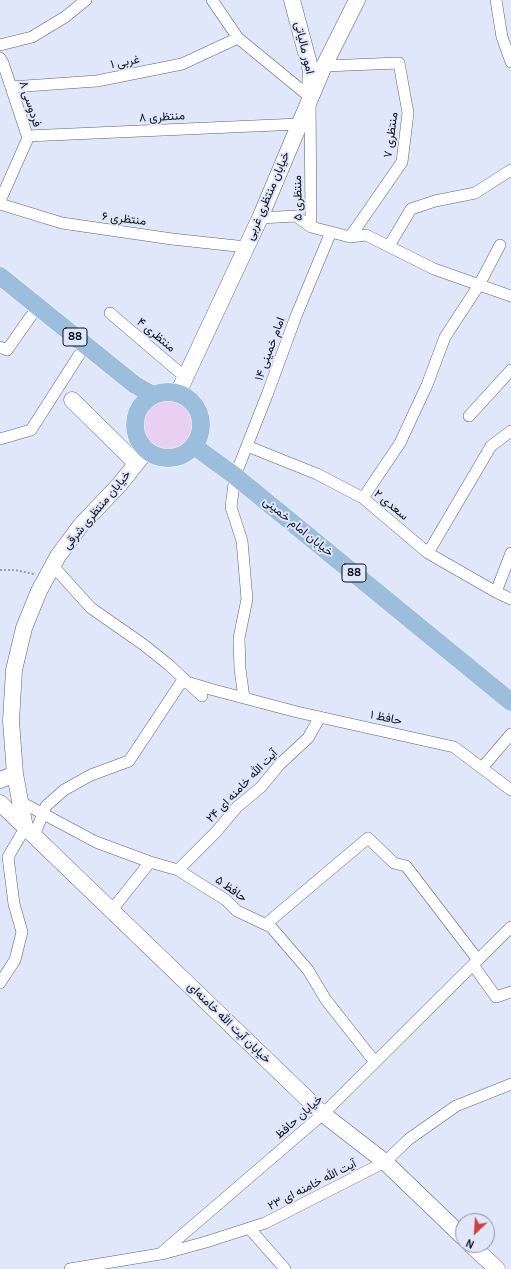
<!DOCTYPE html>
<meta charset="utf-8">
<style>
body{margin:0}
#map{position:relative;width:511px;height:1269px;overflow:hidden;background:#e0e7fb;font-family:Karla,sans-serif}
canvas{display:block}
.north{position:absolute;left:455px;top:1213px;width:40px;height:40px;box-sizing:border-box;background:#e0e7fb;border:1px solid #8a90a0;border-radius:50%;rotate:205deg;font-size:11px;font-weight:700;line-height:16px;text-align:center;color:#090d17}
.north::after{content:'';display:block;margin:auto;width:14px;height:18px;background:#d14339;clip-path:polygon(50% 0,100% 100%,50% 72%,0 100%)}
</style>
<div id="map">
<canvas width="511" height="1269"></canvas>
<div class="north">N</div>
</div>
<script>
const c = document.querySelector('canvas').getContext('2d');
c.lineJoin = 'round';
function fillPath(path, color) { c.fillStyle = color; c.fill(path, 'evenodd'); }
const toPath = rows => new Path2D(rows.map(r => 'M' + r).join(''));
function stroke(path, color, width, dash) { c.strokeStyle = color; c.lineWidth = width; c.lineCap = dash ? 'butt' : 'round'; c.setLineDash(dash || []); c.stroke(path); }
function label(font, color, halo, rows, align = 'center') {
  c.font = font + ' Karla,Vazirmatn,sans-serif'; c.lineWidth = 4; c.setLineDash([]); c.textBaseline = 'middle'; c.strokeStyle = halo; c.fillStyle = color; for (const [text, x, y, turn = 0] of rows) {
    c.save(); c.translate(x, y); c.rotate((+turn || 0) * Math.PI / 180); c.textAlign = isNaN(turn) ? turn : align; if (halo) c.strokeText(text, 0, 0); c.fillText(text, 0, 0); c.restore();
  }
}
fillPath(toPath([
 '140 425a28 28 0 1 1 56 0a28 28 0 1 1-56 0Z'
]), '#e9d0f3');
const street = toPath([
 [212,0,238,38,310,97,311,227],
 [496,0,502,37,511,62],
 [0,45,32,37,65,17,86,0],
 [0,58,3,63,28,138,0,201],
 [319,67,324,66,399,63,408,113,402,162,350,237],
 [11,87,97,81,182,64,238,38],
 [27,136,299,124],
 [0,204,62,223,172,239,246,247],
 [260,218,296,216,311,227,331,232,350,237,366,235,434,269,511,296],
 [389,246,411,209,435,201,475,193,511,170],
 [110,313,185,377],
 [0,347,7,350,31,316],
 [469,416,511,370],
 [0,439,31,430,79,355],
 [247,446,317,474,363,498,428,553,496,592,511,599],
 [363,498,400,443,427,385,445,337,479,285,500,245],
 [428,553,491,446,511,431],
 [53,566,91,608,144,645,169,665,202,696],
 [496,592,511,553],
 [244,698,240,669,239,638,247,599,242,541,231,507,235,476,267,395,296,316,331,232],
 [482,768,511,734],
 [21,802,96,842,150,862,178,870,226,900,237,911,271,927,308,970,326,1000,375,1062],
 [34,836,46,806,64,790,91,775,129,761,180,684,187,682,210,689,297,712,454,747,511,790],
 [178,870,216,832,237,807,261,787,280,764,308,738,320,717],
 [111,911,150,862],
 [266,924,368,838,394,863,406,866,478,960],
 [473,965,496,997,511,992],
 [0,983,15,960,22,932,14,904,8,857,25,828],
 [249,1228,285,1269],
 [162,1254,206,1242,265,1223,385,1162,409,1139,456,1106,511,1084],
 [70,1269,160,1254,323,1114,511,927]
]);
const secondary = toPath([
 [292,0,311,71,310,90],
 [178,393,260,218,324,66,357,0],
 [72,400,136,463],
 [0,780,15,774],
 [0,803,323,1114,385,1162,463,1237],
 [25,828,15,774,11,721,14,670,24,628,39,591,58,556,81,525,120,484,147,450],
 [471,1245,497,1269]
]);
const primary = toPath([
 [0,276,135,385,153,395],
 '135 425a33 33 0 1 1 66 0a33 33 0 1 1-66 0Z',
 [194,446,235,476,511,702]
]);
stroke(street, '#57607b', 12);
stroke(secondary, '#57607b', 17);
stroke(primary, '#fff', 19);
stroke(toPath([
 [0,570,15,570,34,574]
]), '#969cad', 2, [2, 2]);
stroke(street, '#fff', 11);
stroke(secondary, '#fff', 16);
stroke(primary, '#9bbedc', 18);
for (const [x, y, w] of [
 [75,337,24],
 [354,573,24]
]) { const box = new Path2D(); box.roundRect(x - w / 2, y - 9, w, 18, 3); c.fillStyle = '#e0e7fb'; c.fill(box); stroke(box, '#090d17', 1); }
label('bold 11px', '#090d17', null, [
 ["88",75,337],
 ["88",354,573]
]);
label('12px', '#090d17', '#e0e7fb', [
 ["امور مالیاتی",304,48,77],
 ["غربی ۱",125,62,-11],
 ["فردوسی ۸",30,104,72],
 ["منتظری ۸",162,117,-3],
 ["منتظری ۷",391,135,-82],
 ["خیابان منتظری غربی",268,196,-67],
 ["منتظری ۵",298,198,-91],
 ["منتظری ۶",124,219,7],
 ["منتظری ۴",156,335,40],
 ["امام خمینی ۱۴",270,349,-70],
 ["سعدی ۲",391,505,40],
 ["خیابان منتظری شرقی",97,510,-50],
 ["خیابان امام خمینی",298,527,39],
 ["حافظ ۱",386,718,12],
 ["آیت الله خامنه ای ۲۴",242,786,-46],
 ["حافظ ۵",231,889,35],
 ["خیابان آیت الله خامنه‌ای",229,1023,44],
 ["خیابان حافظ",299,1117,-42],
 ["آیت الله خامنه ای ۲۳",312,1185,-27]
]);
</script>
